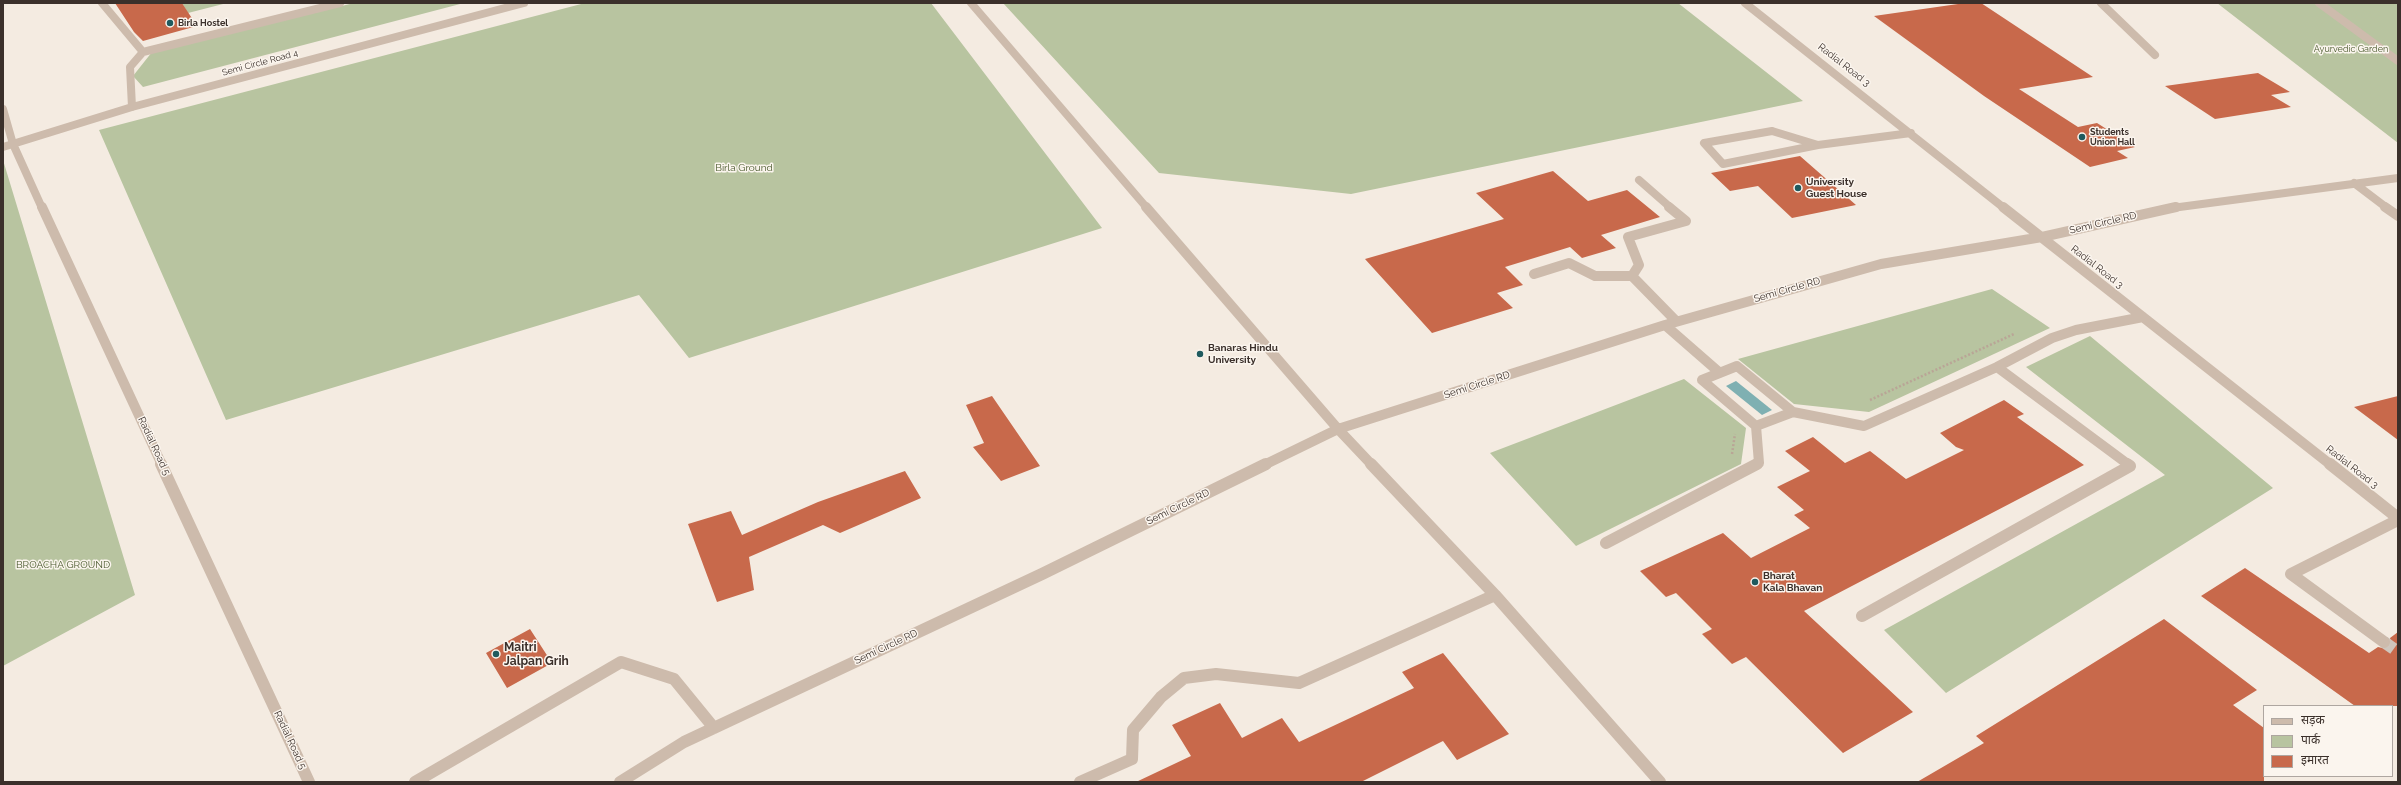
<!DOCTYPE html>
<meta charset="utf-8">
<style>
body{margin:0}
#map{position:relative;width:2401px;height:785px;overflow:hidden;background:#f4ebe1;font-family:Raleway,"Noto Sans Devanagari",sans-serif}
canvas{display:block}
.frame{position:absolute;inset:0;border:4px solid #3b302b;pointer-events:none}
.legend{position:absolute;left:2263px;top:705px;width:130px;height:72px;box-sizing:border-box;background:#fbf5ee;border:1px solid #aea6a0;margin:0;padding:5px 7px;list-style:none;font-size:12px;color:#3b302b}
.legend li{display:flex;align-items:center;gap:8px;height:20px}
.legend b{width:20px;border:1px solid #aea6a0}
</style>
<div id="map">
<canvas width="2401" height="785"></canvas>
<div class="frame"></div>
<ul class="legend">
<li><b style="height:5px;background:#cdbbac"></b>सड़क</li>
<li><b style="height:11px;background:#b8c4a0"></b>पार्क</li>
<li><b style="height:11px;background:#c8694b"></b>इमारत</li>
</ul>
</div>
<script>
const c = document.querySelector('canvas').getContext('2d');
c.lineJoin = 'round';
function fillPath(path, color) { c.fillStyle = color; c.fill(path, 'evenodd'); }
const toPath = rows => new Path2D(rows.map(r => 'M' + r).join(''));
function stroke(path, color, width, dash) { c.strokeStyle = color; c.lineWidth = width; c.lineCap = dash ? 'butt' : 'round'; c.setLineDash(dash || []); c.stroke(path); }
function label(font, color, halo, rows, align = 'center') {
  c.font = font + ' Raleway,sans-serif'; c.lineWidth = 3; c.setLineDash([]); c.textBaseline = 'middle'; c.strokeStyle = halo; c.fillStyle = color; for (const [text, x, y, turn = 0] of rows) {
    c.save(); c.translate(x, y); c.rotate((+turn || 0) * Math.PI / 180); c.textAlign = isNaN(turn) ? turn : align; if (halo) c.strokeText(text, 0, 0); c.fillText(text, 0, 0); c.restore();
  }
}
fillPath(toPath([
 [182,3,227,3,188,13],
 [354,3,464,3,143,87,133,76,152,52],
 [585,3,931,3,1102,228,689,358,639,295,226,420,99,130],
 [1003,3,1678,3,1803,101,1351,194,1159,173],
 [2217,3,2398,3,2398,143],
 [3,160,135,595,3,666],
 [1992,289,2050,328,1869,412,1794,404,1738,359],
 [2090,336,2273,488,1946,693,1884,630,2165,475,2026,367],
 [1684,379,1746,428,1741,464,1576,546,1490,453]
]), '#b8c4a0');
fillPath(toPath([
 [1736,381,1772,410,1762,415,1726,386]
]), '#7fb0b2');
fillPath(toPath([
 [115,3,182,3,197,26,143,41,134,32],
 [1965,3,1981,3,2093,77,2019,89,2078,127,2097,123,2135,147,2117,151,2128,158,2090,167,1984,96,1874,16],
 [2258,73,2290,92,2271,95,2291,107,2215,119,2165,86],
 [1800,156,1856,205,1792,218,1758,186,1730,191,1711,173],
 [1553,171,1588,201,1627,190,1660,217,1601,235,1616,248,1582,258,1570,247,1505,267,1523,285,1497,293,1513,308,1432,333,1365,259,1504,219,1476,193],
 [992,396,1040,466,1001,481,973,447,984,443,966,405],
 [2398,396,2398,440,2354,407],
 [2004,400,2024,414,2017,417,2084,465,1804,611,1913,712,1843,753,1746,657,1732,664,1702,634,1712,629,1676,593,1666,597,1640,571,1723,533,1751,558,1810,528,1794,515,1804,510,1777,487,1810,471,1785,451,1813,437,1845,463,1870,451,1906,479,1964,450,1956,447,1940,433],
 [905,471,921,498,840,533,823,525,749,557,754,590,717,602,688,524,731,511,742,535,818,502],
 [2245,568,2369,653,2378,647,2387,649,2391,643,2390,638,2398,632,2398,706,2355,706,2201,596],
 [2164,619,2257,690,2233,705,2264,728,2264,782,1917,782,1984,743,1976,736],
 [530,629,552,663,507,688,486,653],
 [1443,653,1509,734,1457,760,1443,741,1361,782,1136,782,1191,756,1172,725,1220,703,1242,738,1282,718,1299,742,1414,688,1402,672]
]), '#c8694b');
stroke(toPath([
 [2384,642,2398,652]
]), '#cfc6bd', 12, [12, 6]);
stroke(toPath([
 [1870,400,2014,334],
 [1732,454,1735,434]
]), '#b9a596', 2.5, [2, 2]);
stroke(toPath([
 [102,3,143,52],
 [971,3,1147,208],
 [1745,3,2004,208],
 [2101,3,2155,55],
 [2319,3,2398,61],
 [132,107,130,67,143,52,340,3],
 [3,109,13,144,42,208],
 [1772,131,1818,145,1723,164,1704,143,1772,131],
 [1818,145,1911,133],
 [3,147,132,107,524,3],
 [1639,180,1671,208],
 [2354,183,2387,208],
 [2172,208,2398,178]
]), '#cdbbac', 8);
stroke(toPath([
 [42,207,162,465],
 [1146,207,1338,429,1372,465],
 [1669,207,1686,221,1628,237,1639,265,1632,276,1676,321],
 [2003,207,2331,465],
 [2385,207,2398,216],
 [1534,274,1569,263,1595,276,1632,276],
 [1665,325,1720,373],
 [1997,367,2052,338,2076,330,2143,317],
 [1756,426,1702,380,1737,366,1793,412],
 [1264,465,1338,429,1665,325,1881,264,2042,237,2176,207],
 [1755,465,1759,463,1756,426,1793,412,1864,426,1997,367,2129,465]
]), '#cdbbac', 10);
stroke(toPath([
 [161,464,309,782],
 [1371,464,1495,595,1660,782],
 [2330,464,2398,518],
 [1606,543,1757,464],
 [1862,616,2130,466,2127,464],
 [2384,642,2291,574,2398,520],
 [415,782,621,662,674,679,714,728],
 [620,782,684,742,1042,574,1266,464],
 [1080,782,1132,759,1133,730,1161,697,1184,678,1216,674,1299,683,1495,595]
]), '#cdbbac', 12);
for (const [x, y, r, color] of [
 [170,23,4,"#1f5a5e"],
 [2082,137,4,"#1f5a5e"],
 [1798,188,4,"#1f5a5e"],
 [1200,354,4,"#1f5a5e"],
 [1755,582,4,"#1f5a5e"],
 [496,654,4,"#1f5a5e"]
]) { const dot = new Path2D(); dot.arc(x, y, r, 0, 2 * Math.PI); c.fillStyle = color; c.fill(dot); stroke(dot, '#fbf5ee', 1.5); }
label('bold 9px', '#3b302b', '#fbf5ee', [
 ["Birla Hostel",178,23],
 ["Students",2090,132],
 ["Union Hall",2090,142]
], 'left');
label('9px', '#4a5a2e', '#fbf5ee', [
 ["Ayurvedic Garden",2351,49]
]);
label('9px', '#3b302b', '#fbf5ee', [
 ["Semi Circle Road 4",260,63,-15]
]);
label('10px', '#3b302b', '#fbf5ee', [
 ["Radial Road 3",1844,65,38],
 ["Semi Circle RD",2103,223,-13],
 ["Radial Road 3",2097,267,38],
 ["Semi Circle RD",1787,290,-16],
 ["Semi Circle RD",1477,385,-18],
 ["Radial Road 5",154,446,65],
 ["Radial Road 3",2352,467,38],
 ["Semi Circle RD",1178,507,-26],
 ["Semi Circle RD",886,647,-25],
 ["Radial Road 5",290,740,65]
]);
label('10px', '#4a5a2e', '#fbf5ee', [
 ["Birla Ground",744,168],
 ["BROACHA GROUND",63,565]
]);
label('bold 10px', '#3b302b', '#fbf5ee', [
 ["University",1806,182],
 ["Guest House",1806,194],
 ["Banaras Hindu",1208,348],
 ["University",1208,360],
 ["Bharat",1763,576],
 ["Kala Bhavan",1763,588]
], 'left');
label('bold 12px', '#3b302b', '#fbf5ee', [
 ["Maitri",504,647],
 ["Jalpan Grih",504,661]
], 'left');
</script>
